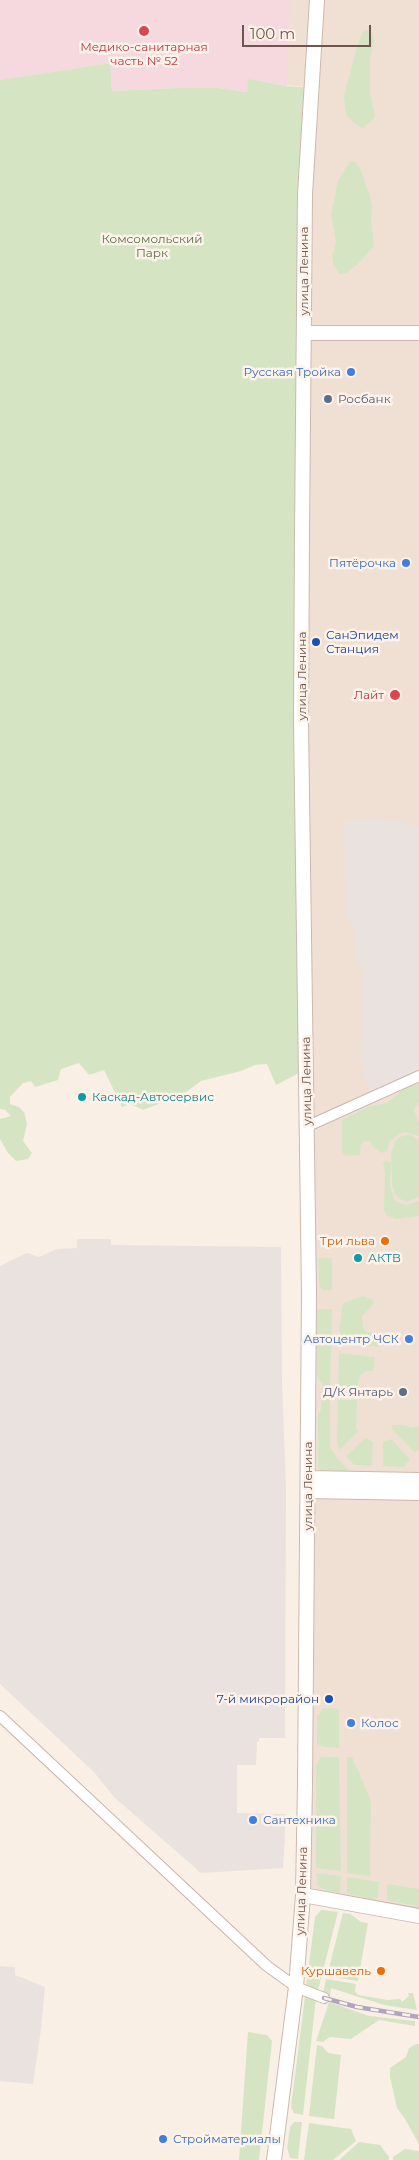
<!DOCTYPE html>
<meta charset="utf-8">
<style>
body{margin:0}
#map{position:relative;width:419px;height:2160px;overflow:hidden;background:#f9efe4;font-family:Montserrat,sans-serif}
canvas{display:block}
.scale{position:absolute;left:242px;top:25px;width:129px;height:22px;box-sizing:border-box;border:2px solid #6f554d;border-top:0;padding-left:6px;font-size:15px;line-height:18px;white-space:nowrap;color:#6f554d;-webkit-text-stroke:4px #fdf3ea;paint-order:stroke}
</style>
<div id="map">
<canvas width="419" height="2160"></canvas>
<div class="scale">100 m</div>
</div>
<script>
const c = document.querySelector('canvas').getContext('2d');
c.lineJoin = 'round';
function fillPath(path, color) { c.fillStyle = color; c.fill(path, 'evenodd'); }
const toPath = rows => new Path2D(rows.map(r => 'M' + r).join(''));
function stroke(path, color, width, dash) { c.strokeStyle = color; c.lineWidth = width; c.lineCap = dash ? 'butt' : 'round'; c.setLineDash(dash || []); c.stroke(path); }
function label(font, color, halo, rows, align = 'center') {
  c.font = font + ' Montserrat,sans-serif'; c.lineWidth = 5; c.setLineDash([]); c.textBaseline = 'middle'; c.strokeStyle = halo; c.fillStyle = color; for (const [text, x, y, turn = 0] of rows) {
    c.save(); c.translate(x, y); c.rotate((+turn || 0) * Math.PI / 180); c.textAlign = isNaN(turn) ? turn : align; if (halo) c.strokeText(text, 0, 0); c.fillText(text, 0, 0); c.restore();
  }
}
fillPath(toPath([
 [0,0,419,0,419,1480,308,1478,304,949,312,88,109,63,0,80],
 [309,1491,419,1493,419,1916,303,1895]
]), '#f0e0d3');
fillPath(toPath([
 [372,820,410,823,410,826,419,826,419,1071,370,1093,360,1058,362,1024,362,963,357,963,357,952,355,952,357,932,346,919,344,821],
 [77,1239,111,1239,111,1245,281,1247,282,1383,286,1488,285,1738,259,1738,259,1741,257,1742,256,1765,237,1765,237,1813,286,1814,283,1868,201,1873,114,1797,94,1772,0,1684,0,1266,27,1253,39,1257,57,1249,77,1248],
 [0,1966,15,1967,15,1975,45,1987,41,2029,33,2084,0,2081]
]), '#e9e2de');
fillPath(toPath([
 [0,0,290,0,287,86,249,79,247,92,219,88,176,88,112,91,109,63,0,80]
]), '#f6d8df');
fillPath(toPath([
 [366,30,372,32,374,42,370,59,370,93,375,117,363,128,358,126,346,115,344,95,357,47,362,33],
 [110,63,112,91,176,88,219,88,247,92,248,79,287,86,312,88,309,133,307,1069,276,1085,267,1064,255,1065,241,1071,201,1081,182,1095,143,1110,131,1104,122,1107,104,1070,89,1075,79,1063,61,1069,58,1080,35,1087,31,1081,23,1083,10,1097,10,1104,19,1107,24,1112,27,1124,23,1141,32,1153,28,1159,16,1161,8,1153,0,1139,0,1119,11,1116,5,1110,0,1109,0,80],
 [350,161,355,162,360,168,369,193,372,206,371,220,374,246,358,264,346,273,339,274,333,263,332,255,336,243,331,214,338,181],
 [419,1083,419,1103,414,1110,419,1122,419,1136,404,1132,399,1134,390,1141,387,1151,382,1153,373,1147,370,1142,365,1141,361,1144,360,1155,345,1156,342,1152,342,1120,370,1106,387,1103,404,1089],
 [410,1135,419,1140,419,1197,407,1202,400,1199,395,1194,392,1186,391,1153,396,1140,402,1136],
 [385,1161,390,1162,391,1164,390,1186,395,1201,406,1205,419,1201,419,1216,396,1219,386,1215,384,1210,385,1171,383,1163],
 [318,1258,332,1258,332,1290,323,1290,319,1287],
 [363,1296,373,1300,373,1305,362,1316,363,1327,366,1332,378,1333,382,1336,383,1342,380,1347,349,1342,341,1335,339,1330,343,1303],
 [317,1309,332,1309,330,1391,322,1391,322,1383,317,1377],
 [339,1353,375,1357,374,1371,366,1371,360,1375,357,1391,338,1391],
 [321,1400,330,1400,330,1447,337,1458,348,1469,348,1474,322,1472,318,1468,318,1415,321,1409],
 [338,1400,357,1400,356,1429,359,1431,339,1450,337,1442],
 [392,1425,404,1425,406,1427,408,1425,410,1428,417,1426,419,1427,419,1449,415,1453,392,1429],
 [365,1438,373,1442,372,1466,355,1465,346,1457],
 [391,1439,410,1459,404,1467,383,1466,383,1442],
 [323,1708,339,1709,339,1748,323,1747,317,1744,317,1717],
 [321,1757,339,1757,341,1871,316,1868,316,1765],
 [347,1757,352,1757,371,1801,370,1876,347,1873],
 [316,1873,341,1876,340,1893,327,1891,318,1886],
 [347,1877,379,1882,378,1897,374,1899,347,1894],
 [387,1884,419,1889,419,1907,387,1900],
 [321,1910,338,1912,316,1998,303,2115,294,2113,291,2107,315,1917],
 [343,1913,350,1914,361,1922,368,1923,358,1981,327,1976],
 [326,1979,356,1984,355,1991,358,1995,388,2000,400,1999,402,2002,409,1996,408,1993,413,1993,417,2010,384,2005,331,1988,330,1996,323,1993],
 [329,2002,369,2016,415,2021,415,2026,379,2020,351,2039,330,2037,323,2042,316,2041],
 [248,2032,267,2035,272,2041,259,2160,239,2160],
 [416,2044,419,2044,419,2144,405,2119,397,2108,390,2077,390,2068,406,2057,409,2048],
 [317,2045,322,2046,328,2053,341,2055,334,2119,309,2116],
 [294,2122,302,2122,298,2159,290,2158,287,2148,290,2127],
 [309,2123,351,2129,356,2141,333,2160,304,2160],
 [359,2142,380,2145,389,2157,389,2160,339,2160],
 [405,2149,419,2151,419,2160,393,2160,393,2157]
]), '#d5e5c4');
const street = toPath([
 [308,1126,419,1076],
 [0,1716,267,1966,296,1987,324,1998]
]);
const secondary = toPath([
 [304,333,419,333],
 [308,1478,419,1480],
 [309,1491,419,1493],
 [303,1895,419,1916],
 [274,2160,296,1987,303,1895,305,1784,309,1294,301,723,302,533,305,194,317,0]
]);
stroke(street, '#c9b6ac', 12);
stroke(secondary, '#ceb8ad', 16);
stroke(street, '#fff', 10);
stroke(secondary, '#fff', 14);
const rail = toPath([
 [324,1998,357,2007,419,2017]
]);
stroke(rail, '#b1a4c1', 4.5);
stroke(rail, '#fdf3ea', 2.5, [8]);
for (const [x, y, r, color] of [
 [144,31,6,"#e0444e"],
 [351,372,5,"#3f7fe0"],
 [328,399,5,"#5c6f8a"],
 [406,563,5,"#3f7fe0"],
 [316,642,5,"#1a4fb4"],
 [395,695,6,"#e0444e"],
 [82,1097,5,"#0f9aa8"],
 [385,1241,5,"#e8710a"],
 [358,1258,5,"#0f9aa8"],
 [409,1339,5,"#3f7fe0"],
 [403,1392,5,"#5c6f8a"],
 [329,1699,5,"#1a4fb4"],
 [351,1723,5,"#3f7fe0"],
 [253,1820,5,"#3f7fe0"],
 [381,1971,5,"#e8710a"],
 [163,2139,5,"#3f7fe0"]
]) { const dot = new Path2D(); dot.arc(x, y, r, 0, 2 * Math.PI); c.fillStyle = color; c.fill(dot); stroke(dot, '#fdf3ea', 2); }
label('12px', '#be3a42', '#fdf3ea', [
 ["Медико-санитарная",144,47],
 ["часть № 52",144,61],
 ["Лайт",384,695,"right"]
]);
label('12px', '#587346', '#fdf3ea', [
 ["Комсомольский",152,239],
 ["Парк",152,253]
]);
label('12px', '#6f554d', '#fdf3ea', [
 ["улица Ленина",304,271,-90],
 ["улица Ленина",302,676,-90],
 ["улица Ленина",307,1081,-91],
 ["улица Ленина",308,1486,-90],
 ["улица Ленина",302,1891,-88]
]);
label('12px', '#366cbe', '#fdf3ea', [
 ["Русская Тройка",341,372],
 ["Пятёрочка",396,563],
 ["Автоцентр ЧСК",399,1339],
 ["Колос",361,1723,"left"],
 ["Сантехника",263,1820,"left"],
 ["Стройматериалы",173,2139,"left"]
], 'right');
label('12px', '#4e5e75', '#fdf3ea', [
 ["Росбанк",338,399],
 ["Д/К Янтарь",393,1392,"right"]
], 'left');
label('12px', '#164399', '#fdf3ea', [
 ["СанЭпидем",326,635],
 ["Станция",326,649],
 ["7-й микрорайон",319,1699,"right"]
], 'left');
label('12px', '#0d838f', '#fdf3ea', [
 ["Каскад-Автосервис",92,1097],
 ["АКТВ",368,1258]
], 'left');
label('12px', '#c56008', '#fdf3ea', [
 ["Три льва",375,1241],
 ["Куршавель",371,1971]
], 'right');
</script>
